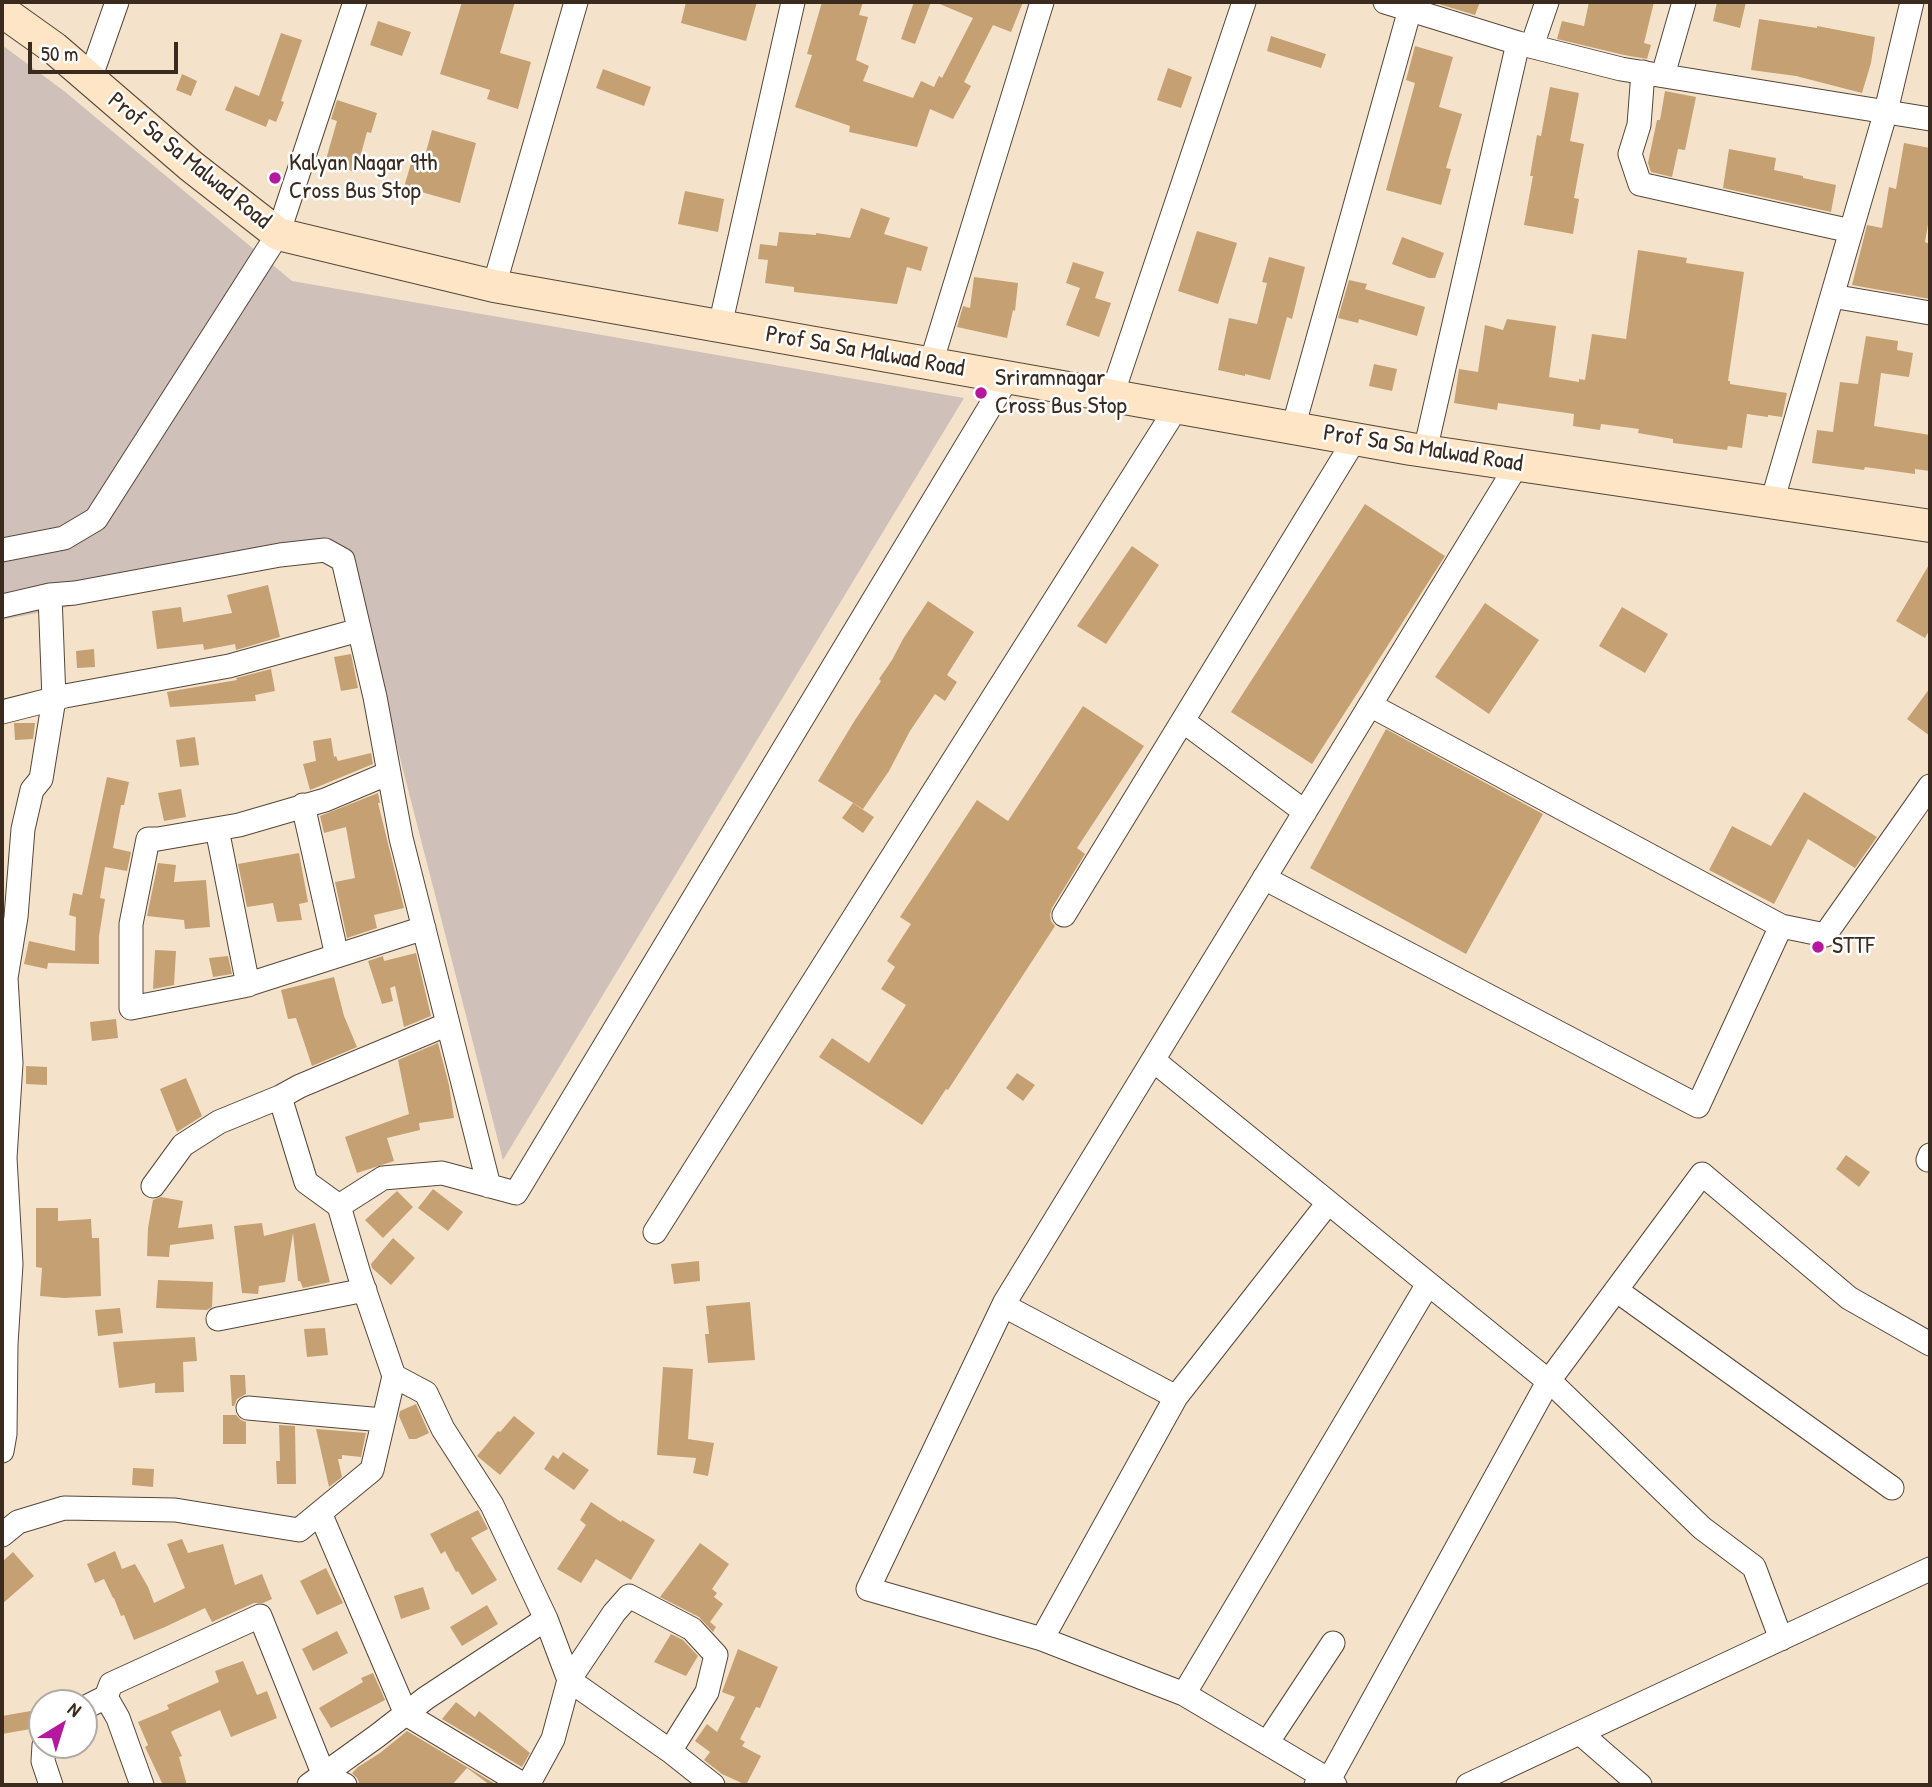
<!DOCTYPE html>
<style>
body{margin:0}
#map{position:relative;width:1932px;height:1787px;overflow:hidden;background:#f4e3ca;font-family:"Patrick Hand",sans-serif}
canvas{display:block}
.frame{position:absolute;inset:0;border:4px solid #3b2a1e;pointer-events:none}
.north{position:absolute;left:28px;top:1689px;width:70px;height:70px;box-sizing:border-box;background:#fff;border:2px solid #b1aaa5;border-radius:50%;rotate:38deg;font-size:19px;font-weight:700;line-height:28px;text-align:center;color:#3b2a1e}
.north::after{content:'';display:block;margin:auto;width:24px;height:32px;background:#b5179e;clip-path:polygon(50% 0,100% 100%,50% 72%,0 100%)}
.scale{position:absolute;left:28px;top:42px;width:150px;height:32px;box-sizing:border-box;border:4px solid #3b2a1e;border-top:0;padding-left:9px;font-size:21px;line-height:24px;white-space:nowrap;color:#3b2a1e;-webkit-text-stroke:5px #fff;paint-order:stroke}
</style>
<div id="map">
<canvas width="1932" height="1787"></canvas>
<div class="frame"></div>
<div class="north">N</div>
<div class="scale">50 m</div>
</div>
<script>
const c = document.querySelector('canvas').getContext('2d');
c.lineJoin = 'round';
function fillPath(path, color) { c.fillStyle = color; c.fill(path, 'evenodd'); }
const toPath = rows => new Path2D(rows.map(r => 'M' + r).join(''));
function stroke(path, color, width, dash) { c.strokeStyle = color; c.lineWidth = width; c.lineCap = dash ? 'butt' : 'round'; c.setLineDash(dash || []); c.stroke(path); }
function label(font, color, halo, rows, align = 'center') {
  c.font = font + ' "Patrick Hand",sans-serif'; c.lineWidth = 5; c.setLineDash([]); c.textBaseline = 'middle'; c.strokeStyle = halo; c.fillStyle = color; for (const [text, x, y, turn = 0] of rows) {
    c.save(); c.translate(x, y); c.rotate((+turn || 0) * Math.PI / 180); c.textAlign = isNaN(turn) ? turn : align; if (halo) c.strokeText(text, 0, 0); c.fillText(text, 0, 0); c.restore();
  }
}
fillPath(toPath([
 [2,45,64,91,292,281,964,398,503,1160,347,551,2,620]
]), '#cfc0ba');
fillPath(toPath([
 [462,2,515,2,500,53,531,62,518,109,487,99,490,90,440,74],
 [686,2,757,2,746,41,681,23],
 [822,2,863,2,859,15,868,17,856,60,869,66,863,81,913,98,921,81,934,87,939,76,942,78,973,18,935,2,1023,2,1011,32,993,25,964,82,971,86,953,119,930,109,917,147,849,132,850,126,795,107,812,55,807,54],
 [914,2,931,2,915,44,901,39],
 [1432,2,1480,2,1475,15],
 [1589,2,1654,2,1644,43,1651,45,1647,59,1624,55,1557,39,1562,21,1584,26],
 [1717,2,1746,2,1740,28,1713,21],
 [1759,19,1817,28,1817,26,1875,37,1871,63,1862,93,1796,76,1751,70],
 [378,21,411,32,402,56,370,45],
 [281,33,302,40,281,101,284,102,276,122,269,119,266,127,225,110,235,86,259,96],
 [1271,36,1326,54,1321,68,1267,51],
 [1415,46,1453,57,1439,107,1462,114,1446,168,1451,169,1441,205,1386,190,1415,83,1406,80],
 [1168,68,1192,77,1181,108,1157,100],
 [603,69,651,87,644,106,596,88],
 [182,74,197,81,191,96,176,90],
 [1550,87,1579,93,1570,141,1584,144,1574,198,1579,199,1573,234,1524,225,1533,176,1530,176,1537,135,1541,136],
 [1665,91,1696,97,1685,150,1678,149,1672,177,1651,172,1648,163,1657,120,1660,120],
 [337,100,377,113,371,133,367,132,356,172,325,163,337,121,331,119],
 [432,130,476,143,460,203,404,187,412,160,423,163],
 [1904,143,1930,148,1930,213,1925,242,1930,244,1930,299,1852,285,1867,225,1882,228,1889,187,1896,189],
 [1729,149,1776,158,1774,170,1803,176,1803,178,1836,185,1831,212,1723,188],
 [685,191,724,199,718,232,678,224],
 [861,208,890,218,884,234,928,247,921,271,907,267,897,304,794,292,794,287,765,283,768,260,758,259,760,244,777,246,779,232,816,235,816,233,850,238],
 [1197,231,1237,243,1218,304,1178,291],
 [1402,237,1444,253,1435,278,1429,278,1392,264],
 [1638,250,1687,258,1686,263,1744,272,1728,381,1730,381,1730,384,1787,393,1782,417,1768,415,1768,417,1747,414,1742,448,1728,446,1727,450,1673,443,1673,439,1638,433,1639,429,1601,424,1600,430,1573,426,1574,414,1498,403,1497,410,1454,403,1459,369,1478,372,1485,325,1503,330,1507,319,1556,326,1549,377,1579,382,1579,379,1585,380,1592,334,1626,339],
 [1269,257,1305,267,1292,319,1287,317,1270,380,1245,374,1245,376,1218,370,1229,318,1257,324,1267,283,1262,282],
 [1073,262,1104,272,1095,298,1111,303,1099,337,1066,325,1080,288,1066,283],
 [974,277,1018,283,1015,311,1013,310,1007,338,957,327,963,306,970,308],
 [1349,280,1367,284,1365,289,1425,307,1417,336,1359,319,1358,323,1338,318],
 [1866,336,1898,341,1897,350,1913,353,1909,377,1881,373,1874,426,1930,435,1930,471,1915,469,1915,474,1865,467,1864,470,1812,463,1817,430,1833,432,1840,382,1858,384],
 [1374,364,1397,369,1392,391,1369,386],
 [1365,504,1445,556,1312,764,1231,712],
 [1132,546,1159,565,1106,644,1077,626],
 [1930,563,1930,629,1925,638,1896,621],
 [268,585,280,637,236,650,235,644,204,650,203,644,157,649,152,611,181,607,183,622,232,613,227,595],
 [928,601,974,632,947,675,957,682,945,701,935,694,910,731,889,771,863,809,818,781,855,720,881,681,879,679,892,660,903,639],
 [1485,603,1539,640,1489,714,1435,677],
 [1622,607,1668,634,1645,673,1599,646],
 [94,649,95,667,77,668,76,651],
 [351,654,358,688,341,691,334,657],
 [271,669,275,691,255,695,256,701,170,707,167,692,237,680,236,678],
 [1930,688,1930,736,1907,719],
 [1083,706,1144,746,1077,848,1085,854,1052,908,1050,915,1051,921,1055,926,948,1090,946,1089,922,1125,819,1057,832,1038,869,1063,906,1005,881,989,895,967,887,961,911,924,900,917,977,800,1008,821],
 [14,723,35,723,33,739,15,740],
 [1386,729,1543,814,1466,954,1310,868],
 [195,737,199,765,180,767,176,740],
 [331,738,334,757,336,756,338,761,371,753,373,764,310,790,303,764,316,761,313,741],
 [107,777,129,782,124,805,121,805,113,848,131,852,127,871,105,867,100,898,105,899,99,936,99,964,48,963,47,969,24,964,29,941,75,951,76,917,69,915,73,893,82,895],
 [181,789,186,817,164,821,158,793],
 [1804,792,1877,837,1855,868,1808,839,1774,904,1709,870,1732,826,1771,846],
 [378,793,380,803,378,803,404,908,374,915,377,928,347,938,335,882,355,878,346,827,324,833,320,816],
 [853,803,874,817,863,833,842,818],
 [299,853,308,902,299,904,302,920,277,922,273,903,247,907,238,864],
 [158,863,176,865,174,882,206,880,210,927,185,929,184,920,147,916],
 [155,950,176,951,174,985,153,989],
 [416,953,431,1016,404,1027,395,986,390,988,393,1001,382,1004,368,961,383,956,384,961],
 [228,956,232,974,213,977,209,958],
 [334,977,344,1016,357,1047,312,1066,296,1018,288,1019,281,990],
 [116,1019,118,1038,92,1041,90,1022],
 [438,1043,449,1085,454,1118,419,1123,420,1130,387,1138,394,1161,357,1173,345,1137,409,1114,398,1060],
 [26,1066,47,1067,47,1085,26,1084],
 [1017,1073,1035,1085,1023,1101,1006,1088],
 [186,1078,202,1116,177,1132,160,1089],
 [1846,1155,1870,1172,1859,1187,1836,1169],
 [433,1189,463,1212,448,1231,418,1208],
 [397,1191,413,1207,383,1238,365,1220],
 [161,1197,183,1201,178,1228,212,1224,214,1239,170,1245,169,1257,147,1256,148,1228,153,1200],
 [36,1208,58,1208,58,1221,91,1219,92,1238,99,1238,101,1296,64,1298,40,1296,42,1268,36,1267],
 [262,1223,264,1236,315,1223,330,1282,303,1288,300,1281,298,1281,293,1233,285,1282,259,1286,258,1294,242,1293,234,1226],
 [393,1238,415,1258,391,1285,372,1268,371,1264],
 [699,1261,700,1281,674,1284,671,1264],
 [158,1280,213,1282,212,1307,207,1310,156,1308],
 [750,1302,755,1360,708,1363,705,1334,709,1334,706,1306],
 [120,1308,123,1333,98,1336,95,1310],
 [325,1328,328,1355,307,1357,304,1329],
 [195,1337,197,1361,183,1362,184,1392,155,1393,155,1383,119,1388,113,1342],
 [663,1367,693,1369,688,1439,714,1443,708,1476,693,1473,696,1458,657,1455],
 [230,1375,245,1375,246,1394,237,1399,234,1406,232,1406],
 [416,1404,429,1433,416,1439,409,1439,399,1416,400,1411],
 [223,1415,236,1415,241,1420,246,1422,246,1444,223,1444],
 [514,1416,535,1433,500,1475,477,1456,498,1431,500,1432],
 [279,1425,295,1426,296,1484,277,1484,276,1461,280,1461],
 [316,1429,366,1433,361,1457,342,1455,342,1459,338,1459,342,1477,329,1487],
 [563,1452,589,1470,574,1490,544,1469,553,1455,558,1459],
 [133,1468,154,1469,153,1487,132,1485],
 [591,1502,621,1522,622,1520,655,1540,631,1580,596,1559,581,1583,557,1569,586,1525,580,1520],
 [478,1510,488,1529,471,1538,497,1580,472,1595,458,1571,456,1572,445,1551,441,1554,430,1534],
 [182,1539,188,1553,223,1544,235,1585,262,1574,272,1599,263,1603,254,1603,212,1622,205,1608,165,1627,134,1640,124,1615,121,1616,114,1598,113,1598,104,1579,95,1583,87,1564,115,1551,122,1569,135,1564,148,1587,154,1603,185,1588,167,1544],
 [700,1543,729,1564,712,1589,717,1593,714,1597,723,1604,710,1622,716,1627,713,1632,699,1617,660,1597],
 [13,1552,34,1576,2,1604,2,1562],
 [326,1568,343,1603,317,1615,300,1581],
 [423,1587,430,1609,401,1619,394,1596],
 [487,1605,498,1624,462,1646,450,1627],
 [337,1631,348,1653,313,1671,302,1649],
 [671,1634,683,1640,698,1656,686,1676,654,1662],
 [738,1649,778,1667,760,1708,756,1707,740,1739,745,1742,742,1746,761,1756,746,1785,722,1774,704,1760,710,1752,695,1741,707,1724,717,1732,735,1697,722,1692],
 [243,1661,257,1695,267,1691,277,1718,231,1737,220,1710,174,1730,171,1732,182,1756,179,1757,187,1785,163,1785,145,1747,148,1745,138,1722,169,1709,167,1705,219,1682,215,1671],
 [373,1673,385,1700,331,1728,319,1708,363,1682,361,1678],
 [456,1702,475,1717,479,1711,530,1753,522,1767,442,1719],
 [42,1709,42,1727,2,1734,2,1716],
 [407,1731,497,1785,490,1785,467,1768,452,1785,360,1785,357,1778,352,1773,358,1767,380,1753]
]), '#c5a073');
const street = toPath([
 [1385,2,1518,43,1621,69,1930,119],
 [1532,46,1547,2],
 [1643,72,1639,125,1630,154,1640,184,1851,231],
 [1663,75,1684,2],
 [90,79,117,2],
 [494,286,576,2],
 [1832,296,1930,313],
 [720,326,793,2],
 [931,363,1042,2],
 [1112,395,1244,2],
 [1293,428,1412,2],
 [1425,451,1518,43],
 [1772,502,1886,111,1912,2],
 [2,550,64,538,96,519,278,234,355,2],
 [2,606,50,595,75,593,280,555,325,550,343,560,375,697,401,838,489,1186],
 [2,712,65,696,229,666,359,630],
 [1183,721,1305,812],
 [389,773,325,800,239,825,158,839,148,839,131,924,131,1008,243,986,424,928],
 [303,805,337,956],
 [217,829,248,985],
 [1264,878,1698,1106,1781,926,1370,705],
 [1064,915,1355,439],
 [1781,926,1825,935,1930,786],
 [1153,1060,1558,1389,1702,1528,1754,1567,1781,1639],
 [280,1097,306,1182,339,1206],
 [1928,1160,1930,1155],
 [153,1186,183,1145,219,1122,280,1097,300,1086,448,1024],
 [655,1232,1177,407],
 [1616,1290,1892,1488],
 [1014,1311,1176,1397],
 [218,1319,365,1290],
 [394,1376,426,1393,443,1429,492,1505,546,1619,569,1680,553,1739,528,1785],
 [248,1408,383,1420],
 [2,1451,5,1434,6,1344,11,1264,5,1158,11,1063,6,978,16,917,23,829,32,790,41,779,54,699,50,595],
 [320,1513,406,1714,524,1785],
 [2,1535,18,1522,64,1508,175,1510,299,1530,372,1470,394,1376,359,1274,339,1206,383,1178,442,1173,516,1193,1008,377],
 [1042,1639,1176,1397,1328,1203],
 [1184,1694,1428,1284],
 [106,1697,118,1718,142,1785],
 [84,1708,106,1697,111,1684,260,1616,323,1773,345,1785],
 [1580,1733,1640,1785],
 [1267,1743,1333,1643],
 [44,1745,43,1761,51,1785],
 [670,1751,707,1692,716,1655,692,1629,629,1596,614,1613,569,1680,670,1751,713,1785],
 [309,1785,377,1736,426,1698,546,1619],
 [1316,1785,1329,1780,1548,1382,1702,1174,1849,1298,1930,1344],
 [1335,1785,1329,1780,1184,1694,1042,1639,868,1589,1005,1302,1517,465],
 [1468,1785,1930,1569]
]);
const secondary = toPath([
 [2,11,54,48,191,166,278,234,494,286,1411,449,1930,526]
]);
stroke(street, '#574638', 25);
stroke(secondary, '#574638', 34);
stroke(street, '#fff', 23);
stroke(secondary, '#fde5c5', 32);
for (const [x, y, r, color] of [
 [275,178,7,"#b5179e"],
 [981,393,7,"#b5179e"],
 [1818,947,7,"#b5179e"]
]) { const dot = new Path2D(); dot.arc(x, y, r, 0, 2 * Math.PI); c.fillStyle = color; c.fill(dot); stroke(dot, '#fff', 2.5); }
label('24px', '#3b2a1e', '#fff', [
 ["Prof Sa Sa Malwad Road",189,161,39],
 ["Prof Sa Sa Malwad Road",865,352,10],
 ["Prof Sa Sa Malwad Road",1423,449,9]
]);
label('24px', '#3b2a1e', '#fff', [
 ["Kalyan Nagar 9th",289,164],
 ["Cross Bus Stop",289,192],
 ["Sriramnagar",995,379],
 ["Cross Bus Stop",995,407],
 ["STTF",1832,947]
], 'left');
</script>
